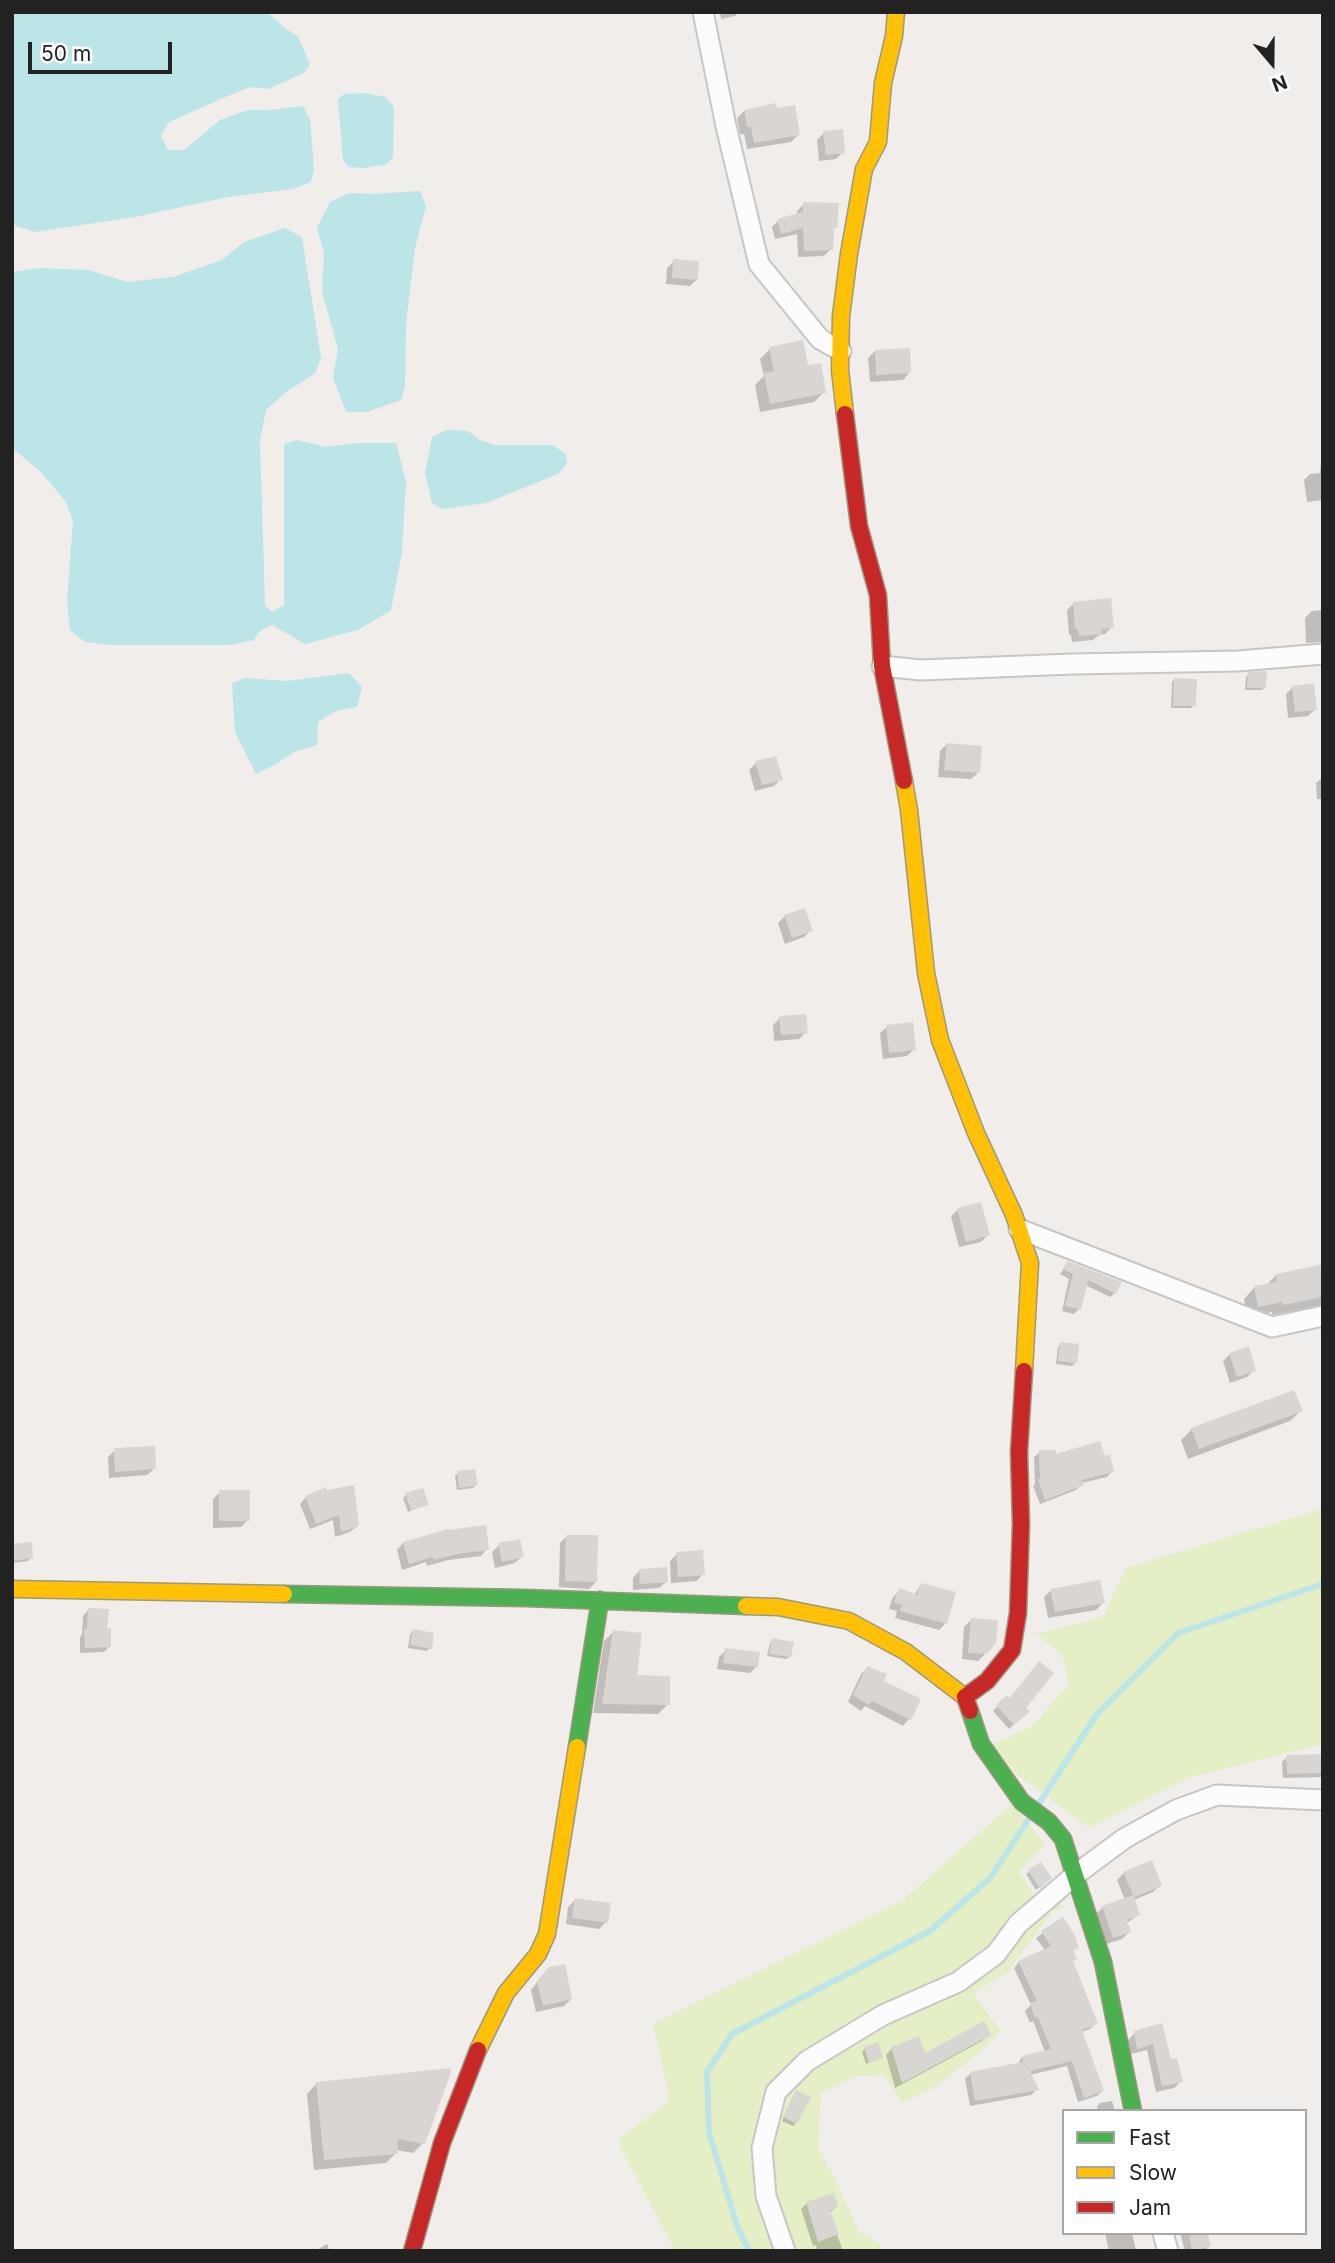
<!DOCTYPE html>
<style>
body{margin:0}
#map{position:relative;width:1335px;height:2263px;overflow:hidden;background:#f0edea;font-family:Inter,sans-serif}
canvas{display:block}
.frame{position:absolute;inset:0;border:14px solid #222;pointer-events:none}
.legend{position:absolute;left:1062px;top:2109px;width:245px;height:126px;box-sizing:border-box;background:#fff;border:2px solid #a7a7a7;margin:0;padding:9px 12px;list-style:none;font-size:21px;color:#222}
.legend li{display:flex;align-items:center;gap:14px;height:35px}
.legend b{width:35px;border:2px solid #a7a7a7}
.north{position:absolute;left:1237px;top:28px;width:70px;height:70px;-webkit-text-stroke:5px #fff;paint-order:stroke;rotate:160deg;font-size:19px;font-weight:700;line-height:28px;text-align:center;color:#222}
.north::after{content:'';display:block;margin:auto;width:24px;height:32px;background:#222;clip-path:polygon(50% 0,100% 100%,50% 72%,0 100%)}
.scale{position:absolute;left:28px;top:42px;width:144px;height:32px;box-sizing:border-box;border:4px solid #222;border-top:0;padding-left:9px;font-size:21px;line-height:24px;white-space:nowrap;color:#222;-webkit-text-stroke:5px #fff;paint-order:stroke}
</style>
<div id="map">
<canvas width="1335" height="2263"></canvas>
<div class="frame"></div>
<ul class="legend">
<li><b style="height:9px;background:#4caf50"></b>Fast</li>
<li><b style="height:9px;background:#ffc107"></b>Slow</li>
<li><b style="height:9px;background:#c62828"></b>Jam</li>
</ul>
<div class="north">N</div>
<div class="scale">50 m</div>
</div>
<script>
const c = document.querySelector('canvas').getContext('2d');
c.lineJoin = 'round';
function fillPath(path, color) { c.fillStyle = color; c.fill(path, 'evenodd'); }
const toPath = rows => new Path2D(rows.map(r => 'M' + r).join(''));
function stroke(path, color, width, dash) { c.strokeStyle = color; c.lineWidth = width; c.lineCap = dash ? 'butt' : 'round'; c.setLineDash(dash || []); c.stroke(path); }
fillPath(toPath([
 [1323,1509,1323,1744,1187,1778,1089,1828,1021,1778,991,1745,1031,1727,1069,1685,1062,1655,1036,1634,1103,1617,1126,1568],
 [1012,1804,1045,1844,1019,1871,1034,1896,1064,1906,1051,1913,1008,1972,973,1993,1001,2031,975,2056,938,2085,902,2103,884,2075,857,2076,821,2093,818,2148,833,2175,859,2232,879,2243,883,2251,675,2251,617,2140,670,2101,653,2024,903,1900]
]), '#e4efc6');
fillPath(toPath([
 [12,12,267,12,281,25,298,37,310,64,304,73,268,89,250,87,223,98,169,122,161,136,168,150,184,150,220,120,248,110,270,110,303,106,310,119,314,169,311,182,293,189,228,197,135,217,35,232,16,226,12,222],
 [365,93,385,97,394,107,393,157,387,164,364,168,349,167,343,160,338,99,344,94],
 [420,191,426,206,415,248,406,324,405,387,401,400,367,412,346,412,333,378,338,349,322,292,324,253,317,228,330,202,349,193,374,194],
 [285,228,302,237,321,358,315,373,285,393,266,410,260,441,265,605,272,612,284,605,284,444,297,440,325,447,356,443,396,443,406,481,402,552,391,610,358,630,305,644,272,625,259,632,254,640,229,645,111,645,85,642,70,630,67,600,73,521,66,502,41,472,12,448,12,272,40,268,89,270,127,282,173,277,222,260,244,242],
 [447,430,468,431,480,440,496,445,552,445,566,454,567,463,558,474,486,503,442,509,432,503,425,473,432,437],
 [349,673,362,687,357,707,336,711,318,722,317,745,294,752,276,764,256,774,235,732,232,683,245,678,287,681]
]), '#bbe5e6');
fillPath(toPath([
 [720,12,739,12,735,16,721,19],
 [744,111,798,135,791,142,747,149,744,134,740,134,737,118],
 [824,133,843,152,836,159,819,161,817,140],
 [804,204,835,227,832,230,831,249,824,256,798,257,797,234,775,239,772,227,778,221,797,216,797,211],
 [674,261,697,279,690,286,666,284,667,268],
 [770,349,807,367,824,392,814,402,760,412,755,385,764,376,760,359],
 [875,351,909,373,903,380,870,382,868,358],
 [1323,443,1323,500,1307,502,1304,480,1310,474,1320,473],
 [1074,603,1112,627,1105,634,1099,635,1093,640,1072,642,1071,635,1069,635,1067,610],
 [1323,610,1323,642,1306,643,1305,618,1312,611],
 [1249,674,1265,687,1262,690,1245,690,1246,677],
 [1175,679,1194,705,1191,708,1171,708,1172,682],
 [1293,687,1315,709,1308,716,1288,718,1286,694],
 [947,744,978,773,971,779,938,777,940,751],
 [756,763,781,779,774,786,755,791,749,770],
 [1323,777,1323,799,1317,799,1316,783],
 [785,916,811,930,804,937,785,944,778,923],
 [780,1018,806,1032,799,1039,774,1041,773,1025],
 [887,1027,914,1049,907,1056,883,1059,880,1033],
 [958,1210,988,1235,981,1242,959,1247,951,1216],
 [1068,1263,1115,1293,1110,1297,1085,1285,1079,1309,1074,1314,1062,1311,1069,1279,1060,1274],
 [1323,1266,1323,1305,1272,1315,1272,1312,1247,1317,1244,1299,1254,1288,1266,1286,1276,1275],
 [1061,1344,1075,1363,1072,1366,1056,1364,1058,1347],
 [1230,1354,1254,1370,1247,1377,1230,1383,1223,1361],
 [1301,1411,1290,1421,1188,1459,1181,1440,1192,1429],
 [115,1450,154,1469,147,1475,109,1478,108,1457],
 [1040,1452,1054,1456,1103,1458,1112,1471,1107,1477,1081,1483,1076,1490,1040,1504,1033,1486,1035,1484,1034,1457],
 [458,1473,476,1485,473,1488,457,1490,455,1476],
 [325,1490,357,1526,350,1532,335,1537,333,1520,310,1529,300,1504,306,1497],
 [220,1492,248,1520,241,1527,213,1528,213,1499],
 [406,1495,427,1504,408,1512,403,1498],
 [567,1536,596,1582,589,1589,559,1587,560,1543],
 [403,1543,487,1549,481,1556,448,1560,427,1566,426,1562,402,1570,397,1550],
 [499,1545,522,1556,515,1563,495,1568,492,1552],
 [12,1546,31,1558,28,1561,12,1563],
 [677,1554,703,1574,697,1581,671,1583,670,1561],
 [639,1571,666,1582,659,1588,633,1590,633,1578],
 [921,1585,946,1623,939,1630,895,1618,897,1611,889,1609,893,1597,900,1590,914,1595],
 [1051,1590,1103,1603,1096,1610,1048,1618,1044,1597],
 [88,1610,110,1646,104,1652,80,1653,80,1637,82,1635,83,1616],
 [971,1620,986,1653,978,1661,962,1659,964,1627],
 [413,1631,430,1648,427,1651,408,1648,410,1634],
 [614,1631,635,1677,668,1704,658,1714,593,1713,604,1641],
 [773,1640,790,1656,787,1659,767,1656,770,1643],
 [726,1650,757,1666,750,1673,717,1669,719,1657],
 [868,1668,882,1682,919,1700,909,1719,903,1726,865,1706,861,1711,848,1702,861,1674],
 [1007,1697,1027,1711,1009,1729,993,1711],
 [1323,1756,1323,1777,1283,1778,1282,1762,1287,1757],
 [1041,1864,1050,1878,1036,1890,1026,1874],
 [1124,1873,1160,1885,1153,1892,1134,1900,1138,1915,1127,1923,1129,1932,1122,1939,1106,1944,1096,1914,1103,1907,1125,1900,1117,1880],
 [575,1900,606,1922,599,1929,566,1924,568,1907],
 [1062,1919,1077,1947,1072,1952,1075,1959,1072,1963,1096,2023,1090,2029,1081,2032,1102,2091,1097,2096,1078,2102,1067,2066,1030,2075,1037,2089,1031,2095,970,2106,965,2079,971,2073,1017,2065,1022,2057,1045,2052,1033,2021,1030,2023,1025,2011,1031,2005,1014,1968,1019,1962,1045,1950,1036,1938],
 [542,1976,571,1999,564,2006,536,2012,531,1990],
 [1160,2026,1170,2061,1181,2081,1174,2088,1156,2092,1147,2050,1131,2054,1128,2040,1135,2033],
 [989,2034,982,2041,895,2088,886,2055,892,2048,924,2055],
 [865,2049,881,2058,866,2064,862,2052],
 [317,2083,423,2143,413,2153,396,2150,396,2153,386,2163,314,2170,307,2094],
 [794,2095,796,2123,793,2126,782,2121],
 [1112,2101,1115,2111,1098,2111,1097,2106,1100,2103],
 [806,2204,836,2207,829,2213,843,2251,817,2251,816,2245,813,2246,801,2209],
 [1105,2233,1132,2233,1136,2251,1109,2251],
 [1180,2233,1205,2233,1209,2246,1204,2251,1185,2251],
 [327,2244,330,2251,315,2251]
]), '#0003');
stroke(toPath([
 [1038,1805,1097,1714,1178,1633,1323,1584],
 [749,2251,737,2226,709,2132,707,2072,732,2034,930,1931,990,1878,1030,1817]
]), '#bbe5e6', 6);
fillPath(toPath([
 [776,103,777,108,795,105,800,135,754,143,751,127,747,127,744,110],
 [843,129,845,153,826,155,823,131],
 [803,202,839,203,837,228,834,228,833,250,804,251,803,228,781,234,777,219,803,212],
 [673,259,699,261,698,280,672,278],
 [803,340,808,365,821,363,826,393,770,404,764,373,774,371,769,347],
 [910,348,911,373,876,375,875,350],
 [1111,598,1114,628,1101,629,1102,634,1079,636,1078,629,1075,629,1073,602],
 [1267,671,1266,688,1247,688,1248,672],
 [1174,678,1197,679,1196,706,1173,706],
 [1314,683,1317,710,1295,712,1292,686],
 [947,743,982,746,980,773,944,770],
 [776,756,783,780,762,785,755,761],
 [805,908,813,931,792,938,784,915],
 [806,1014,808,1033,781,1035,779,1016],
 [913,1022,916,1050,889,1053,886,1025],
 [981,1202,990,1235,966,1242,957,1208],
 [1067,1261,1122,1282,1116,1294,1088,1280,1081,1310,1065,1306,1073,1274,1063,1269],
 [1323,1264,1323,1297,1283,1305,1282,1302,1258,1307,1254,1286,1277,1282,1276,1274],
 [1060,1342,1079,1344,1077,1363,1058,1361],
 [1249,1346,1256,1371,1237,1377,1229,1353],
 [1294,1390,1303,1411,1199,1449,1191,1428],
 [1100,1441,1105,1456,1110,1454,1114,1472,1082,1480,1084,1485,1045,1500,1038,1479,1040,1478,1039,1450,1056,1450,1056,1454],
 [155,1446,156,1469,115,1472,114,1448],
 [475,1469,478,1485,459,1488,457,1471],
 [354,1485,359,1526,341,1532,339,1515,316,1524,305,1496,326,1487,327,1490],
 [423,1488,429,1505,411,1510,405,1493],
 [219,1490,250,1490,250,1521,219,1521],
 [486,1525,489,1550,457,1554,434,1560,433,1557,409,1564,403,1542,448,1529,448,1530],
 [566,1535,598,1535,597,1582,565,1581],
 [520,1539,524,1557,502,1562,498,1543],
 [32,1542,33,1558,13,1561,12,1544],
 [703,1550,705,1575,678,1577,676,1552],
 [667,1567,668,1582,640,1584,639,1569],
 [1100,1580,1105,1603,1055,1612,1050,1589],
 [921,1583,956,1592,947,1624,900,1611,902,1605,894,1602,899,1588,917,1595],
 [88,1608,109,1609,107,1629,111,1628,111,1647,85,1648,84,1629,87,1629],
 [971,1618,998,1620,996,1643,987,1654,968,1653],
 [413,1629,434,1633,432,1649,410,1645],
 [613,1630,642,1633,637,1675,670,1676,670,1705,602,1704],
 [772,1638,794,1642,791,1657,769,1654],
 [725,1648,760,1652,758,1667,723,1663],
 [1039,1661,1054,1673,1026,1708,1030,1711,1014,1725,996,1705,1007,1695,1010,1698],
 [867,1666,887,1674,884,1681,921,1699,911,1720,872,1701,869,1705,853,1695],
 [1323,1754,1323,1773,1287,1774,1286,1755],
 [1152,1860,1162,1886,1134,1897,1140,1915,1127,1920,1131,1932,1113,1938,1102,1906,1133,1895,1123,1872],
 [1041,1862,1052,1878,1040,1889,1028,1870],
 [575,1898,611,1903,608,1923,572,1918],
 [1063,1917,1074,1934,1079,1948,1073,1950,1077,1960,1073,1961,1098,2024,1082,2030,1104,2091,1084,2098,1072,2061,1030,2071,1039,2090,975,2101,970,2072,1023,2062,1022,2056,1051,2049,1038,2017,1035,2018,1030,2003,1037,2001,1018,1961,1051,1946,1041,1931],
 [565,1964,572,1999,543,2006,537,1981,549,1967],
 [984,2021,991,2035,902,2083,891,2047,919,2036,925,2053],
 [1162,2023,1171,2059,1177,2058,1183,2082,1162,2086,1153,2044,1137,2049,1134,2031],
 [878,2042,883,2058,869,2063,864,2047],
 [451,2068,451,2072,425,2144,397,2139,398,2154,324,2160,316,2082],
 [796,2090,811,2097,797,2124,783,2117],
 [834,2193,838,2207,830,2210,839,2234,818,2242,806,2202],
 [1200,2233,1207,2233,1211,2246,1192,2251,1189,2236]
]), '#d8d5d3');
const street = toPath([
 [703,12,726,126,759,264,820,339,841,351],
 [882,666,921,670,1072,664,1238,661,1323,654],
 [1019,1229,1272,1327,1323,1316],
 [1163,2233,1168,2251],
 [785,2251,766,2196,762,2148,776,2092,807,2061,883,2015,958,1982,996,1954,1018,1924,1075,1875,1125,1838,1176,1810,1217,1795,1323,1800]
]);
const fast = toPath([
 [284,1594,525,1598,746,1606],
 [970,1711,981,1744,1022,1802,1049,1822,1063,1839,1103,1962,1133,2111],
 [577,1747,600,1600]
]);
const slow = toPath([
 [845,414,840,370,841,316,849,254,864,169,878,142,883,83,894,36,896,12],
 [904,781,909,810,926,973,940,1040,976,1133,1014,1215,1030,1263,1024,1371],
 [12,1589,284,1594],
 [746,1606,778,1607,849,1621,906,1652,965,1697],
 [478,2050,506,1993,538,1954,547,1934,577,1747]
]);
const jam = toPath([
 [845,414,859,526,878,595,882,666,904,781],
 [970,1711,965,1697,987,1681,1012,1650,1018,1613,1021,1524,1019,1452,1024,1371],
 [412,2251,442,2143,478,2050]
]);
stroke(street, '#c7c6c5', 23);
stroke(fast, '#9c9980', 19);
stroke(slow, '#9c9980', 19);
stroke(jam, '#9c9980', 19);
stroke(street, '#fdfcfc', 19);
stroke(fast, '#4caf50', 16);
stroke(slow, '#ffc107', 16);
stroke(jam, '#c62828', 16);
</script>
